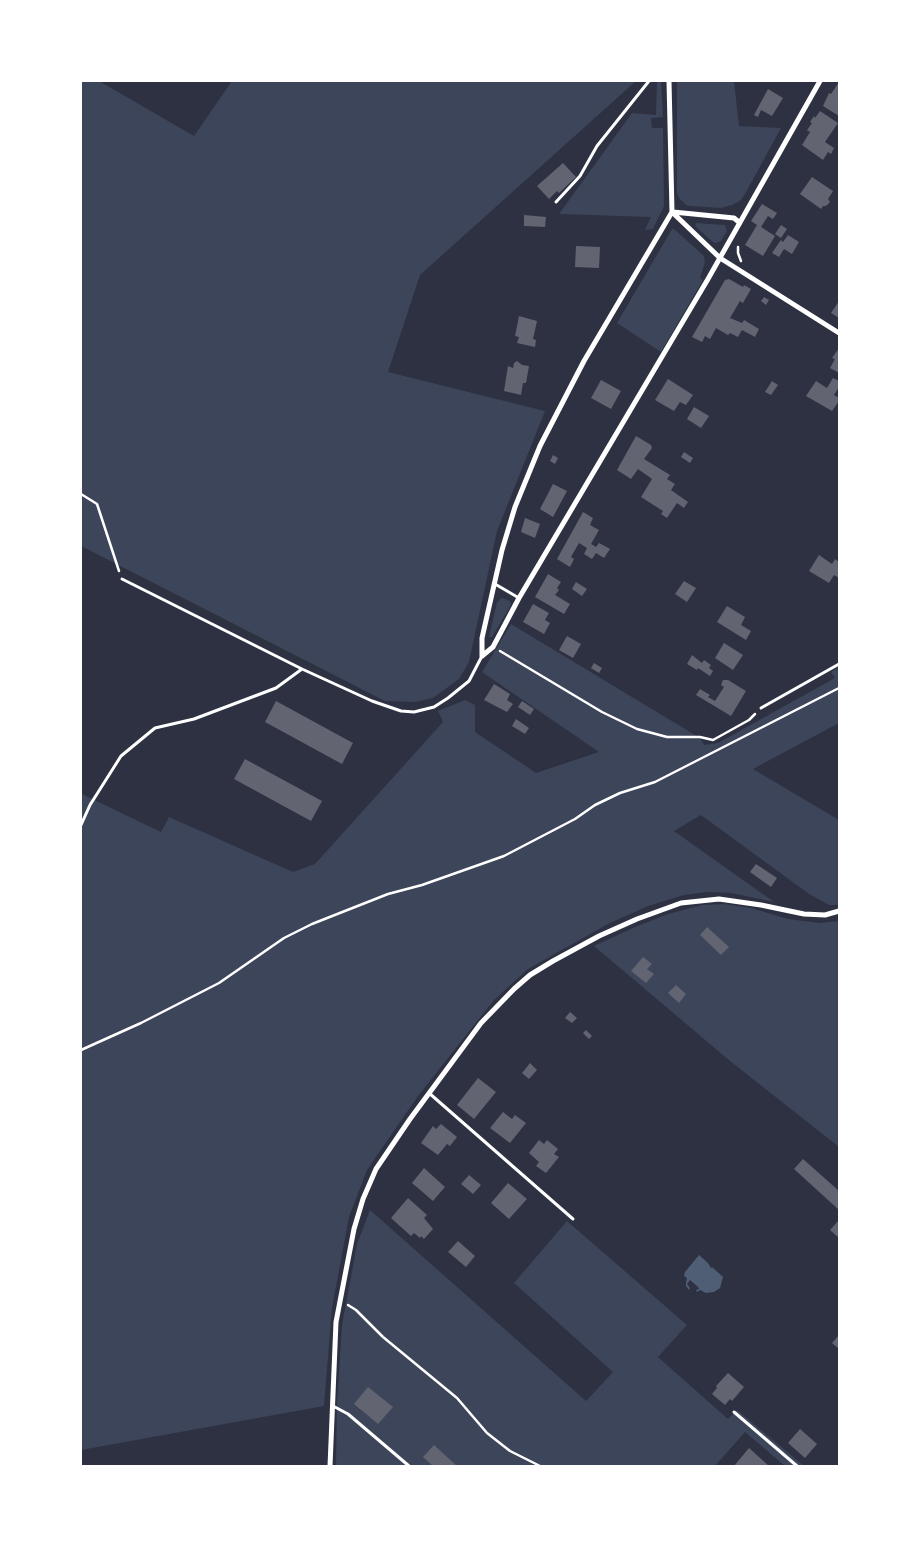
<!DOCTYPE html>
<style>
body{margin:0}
#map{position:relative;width:920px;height:1547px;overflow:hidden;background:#2d3142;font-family:"Golos Text",sans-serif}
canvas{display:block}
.frame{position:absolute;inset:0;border:82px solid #fff;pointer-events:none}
</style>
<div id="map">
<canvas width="920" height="1547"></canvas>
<div class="frame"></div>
</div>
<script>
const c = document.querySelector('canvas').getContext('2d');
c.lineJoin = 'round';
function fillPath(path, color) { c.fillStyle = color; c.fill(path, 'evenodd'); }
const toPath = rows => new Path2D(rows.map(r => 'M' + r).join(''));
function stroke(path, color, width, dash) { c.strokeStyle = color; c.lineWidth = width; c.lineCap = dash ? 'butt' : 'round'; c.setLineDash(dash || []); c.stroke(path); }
fillPath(toPath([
 [81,81,99,81,194,136,232,81,636,81,420,275,388,372,545,411,497,531,469,662,459,679,433,698,415,702,385,701,81,546],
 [661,81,663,117,651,118,652,128,663,128,664,206,653,229,645,230,651,217,559,214,632,113,656,115,657,82],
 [677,81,734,81,739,126,781,128,745,194,740,201,732,205,721,208,689,206,686,205,679,198,677,193],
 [696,223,725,225,727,231,721,241,716,243,713,242,695,226],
 [672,229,674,229,704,256,705,262,700,278,703,280,661,352,617,323],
 [502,598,510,601,511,605,492,637,489,637,497,602],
 [511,624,700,738,704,745,718,743,835,678,831,672,839,667,839,723,753,769,839,820,839,905,829,905,809,894,701,815,674,831,774,902,731,893,707,892,684,895,648,906,608,924,528,969,494,1000,418,1096,367,1170,349,1217,332,1308,324,1406,81,1450,82,794,161,832,169,817,293,872,315,864,443,722,438,711,465,700,475,705,475,732,536,773,599,752,482,672],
 [724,904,751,908,788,919,820,923,839,921,839,1147,730,1061,594,946,635,927,668,914,702,905],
 [370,1210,586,1401,613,1372,514,1283,567,1221,687,1325,658,1357,728,1419,737,1410,804,1466,785,1466,745,1432,715,1466,336,1466,337,1403,342,1325,357,1244]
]), '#3c4559');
fillPath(toPath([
 [699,1255,708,1263,711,1268,712,1267,723,1277,720,1288,714,1292,706,1293,700,1290,697,1292,696,1290,699,1289,698,1287,690,1280,687,1284,690,1288,689,1290,686,1286,686,1283,687,1278,684,1276,685,1272]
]), '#4f5d75');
fillPath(toPath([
 [839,82,839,116,823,106,829,93,831,94],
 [768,89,783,98,772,116,761,110,758,117,754,115],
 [820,111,838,123,825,142,834,148,831,154,828,152,823,160,802,145,810,132,807,130,812,123,810,122,814,116,815,118],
 [563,163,576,177,559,193,557,191,549,199,537,186],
 [812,177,833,191,828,199,830,202,826,206,823,206,821,209,800,194],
 [762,204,777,213,773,219,768,216,761,227,775,236,763,256,745,245,757,225,751,221],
 [524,215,546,217,545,227,524,226],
 [781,225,787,229,781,238,775,234],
 [788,235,799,242,792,254,784,249,779,257,772,253,781,240,783,242],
 [576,246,600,247,599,268,575,267],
 [729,279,743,287,744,285,751,289,743,303,740,301,730,318,742,323,744,320,759,329,755,337,742,330,738,337,730,333,728,335,716,328,710,339,705,336,702,342,692,337,725,280],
 [764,297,769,300,766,305,761,301],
 [839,301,839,318,831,313],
 [519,316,537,321,533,339,536,340,535,347,517,343,519,337,515,336],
 [839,348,839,373,830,368,835,359,832,358],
 [517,361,522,365,529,366,526,383,523,383,521,395,504,391,508,366,513,368,514,363],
 [833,378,839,381,839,387,834,395,839,398,839,401,832,411,806,396,816,381,827,388],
 [668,379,693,395,686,405,680,402,674,411,655,400],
 [601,380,621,391,611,409,591,398],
 [772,381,778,385,771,395,765,392],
 [694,407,709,416,701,428,687,419],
 [636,436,651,445,652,448,644,459,670,475,667,479,675,484,671,490,688,502,684,508,677,503,667,518,661,514,663,511,641,497,652,479,638,469,631,479,617,470],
 [684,452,693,458,690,463,681,457],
 [553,455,558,458,555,464,550,461],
 [553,484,567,491,553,517,540,509],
 [583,512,593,518,590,525,599,530,591,544,596,547,599,543,610,549,604,558,596,553,592,559,584,554,587,548,579,543,571,557,574,559,570,567,557,559],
 [525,518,540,524,535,538,521,532],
 [819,555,832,564,835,559,839,562,839,578,834,575,829,583,809,571],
 [548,574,561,582,557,588,559,590,555,595,570,604,564,614,535,597],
 [684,581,696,588,687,602,675,594],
 [576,582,587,589,582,596,572,589],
 [533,604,549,613,545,620,550,623,544,634,523,622],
 [727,606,745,617,741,625,751,631,746,640,717,622],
 [567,636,581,644,573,658,559,650],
 [724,643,743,655,733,670,715,658],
 [692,655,702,663,704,660,711,665,709,668,713,671,710,676,698,668,697,670,687,664],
 [594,663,602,668,599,673,591,668],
 [723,680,728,680,746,691,731,716,696,695,700,689,710,695,708,697,715,701,724,687,721,685],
 [494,684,510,694,507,700,513,704,507,712,484,700],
 [276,701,353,743,342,764,265,722],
 [522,701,534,709,530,715,518,707],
 [516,719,529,728,525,734,512,726],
 [245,759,322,801,311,821,234,779],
 [756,864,777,878,771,887,750,872],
 [707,927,729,947,721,955,700,935],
 [643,957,652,964,647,969,654,974,646,983,631,971],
 [676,985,686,994,679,1003,668,993],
 [570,1012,577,1018,572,1023,565,1018],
 [586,1030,592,1036,589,1039,583,1033],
 [530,1063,537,1070,529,1079,522,1073],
 [478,1078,496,1092,474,1119,457,1105],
 [503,1112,512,1119,515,1115,526,1123,510,1143,490,1128],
 [441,1124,457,1137,450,1146,447,1144,438,1155,421,1143,433,1126,436,1129],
 [539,1140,544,1144,547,1140,558,1149,554,1154,559,1157,546,1173,536,1166,539,1162,529,1153],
 [803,1159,839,1191,839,1210,794,1169],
 [424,1168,445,1187,433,1201,412,1183],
 [469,1175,481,1185,473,1194,461,1184],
 [508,1183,527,1199,509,1219,491,1203],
 [408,1198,427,1215,424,1218,433,1229,424,1239,421,1236,420,1238,414,1233,411,1236,391,1218],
 [839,1220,839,1238,830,1230],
 [458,1241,475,1256,466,1267,448,1252],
 [839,1335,839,1349,832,1343],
 [728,1373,744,1387,732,1401,730,1399,725,1405,712,1394,717,1388,716,1386],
 [368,1387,393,1407,378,1424,354,1404],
 [800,1429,817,1444,805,1458,788,1443],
 [434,1445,457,1466,433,1466,423,1457],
 [749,1448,769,1466,734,1466]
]), '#626471');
stroke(toPath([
 [738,247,738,253,741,261],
 [81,494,97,504,119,571],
 [500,651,602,712,637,729,667,737,700,737,713,740,749,720,755,714],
 [81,1050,141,1023,219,983,284,938,312,924,388,894,422,885,504,856,575,819,595,805,620,793,655,782,839,688],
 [348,1305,356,1310,383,1337,457,1398,487,1433,510,1451,540,1466]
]), '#fff', 2.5);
stroke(toPath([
 [556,202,580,176,597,146,649,81],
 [122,579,302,669,372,701,401,711,414,712,434,707,448,698,469,681,482,656],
 [495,584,519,598],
 [761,708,839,664],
 [81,825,90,805,121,756,155,728,194,719,276,688,302,669],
 [429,1093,573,1219],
 [333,1406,348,1414,409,1466],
 [734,1412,797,1466]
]), '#fff', 3);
stroke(toPath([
 [672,212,720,258,839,333],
 [673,212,734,218,740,223],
 [482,656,493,647,519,598,708,279,820,81],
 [482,656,482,638,502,550,515,507,540,446,584,361,672,212,669,81],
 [330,1466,336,1322,354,1229,363,1199,376,1169,410,1119,481,1023,514,989,530,975,553,961,599,936,637,919,681,903,719,899,761,905,804,914,825,915,839,911]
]), '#fff', 5);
</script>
